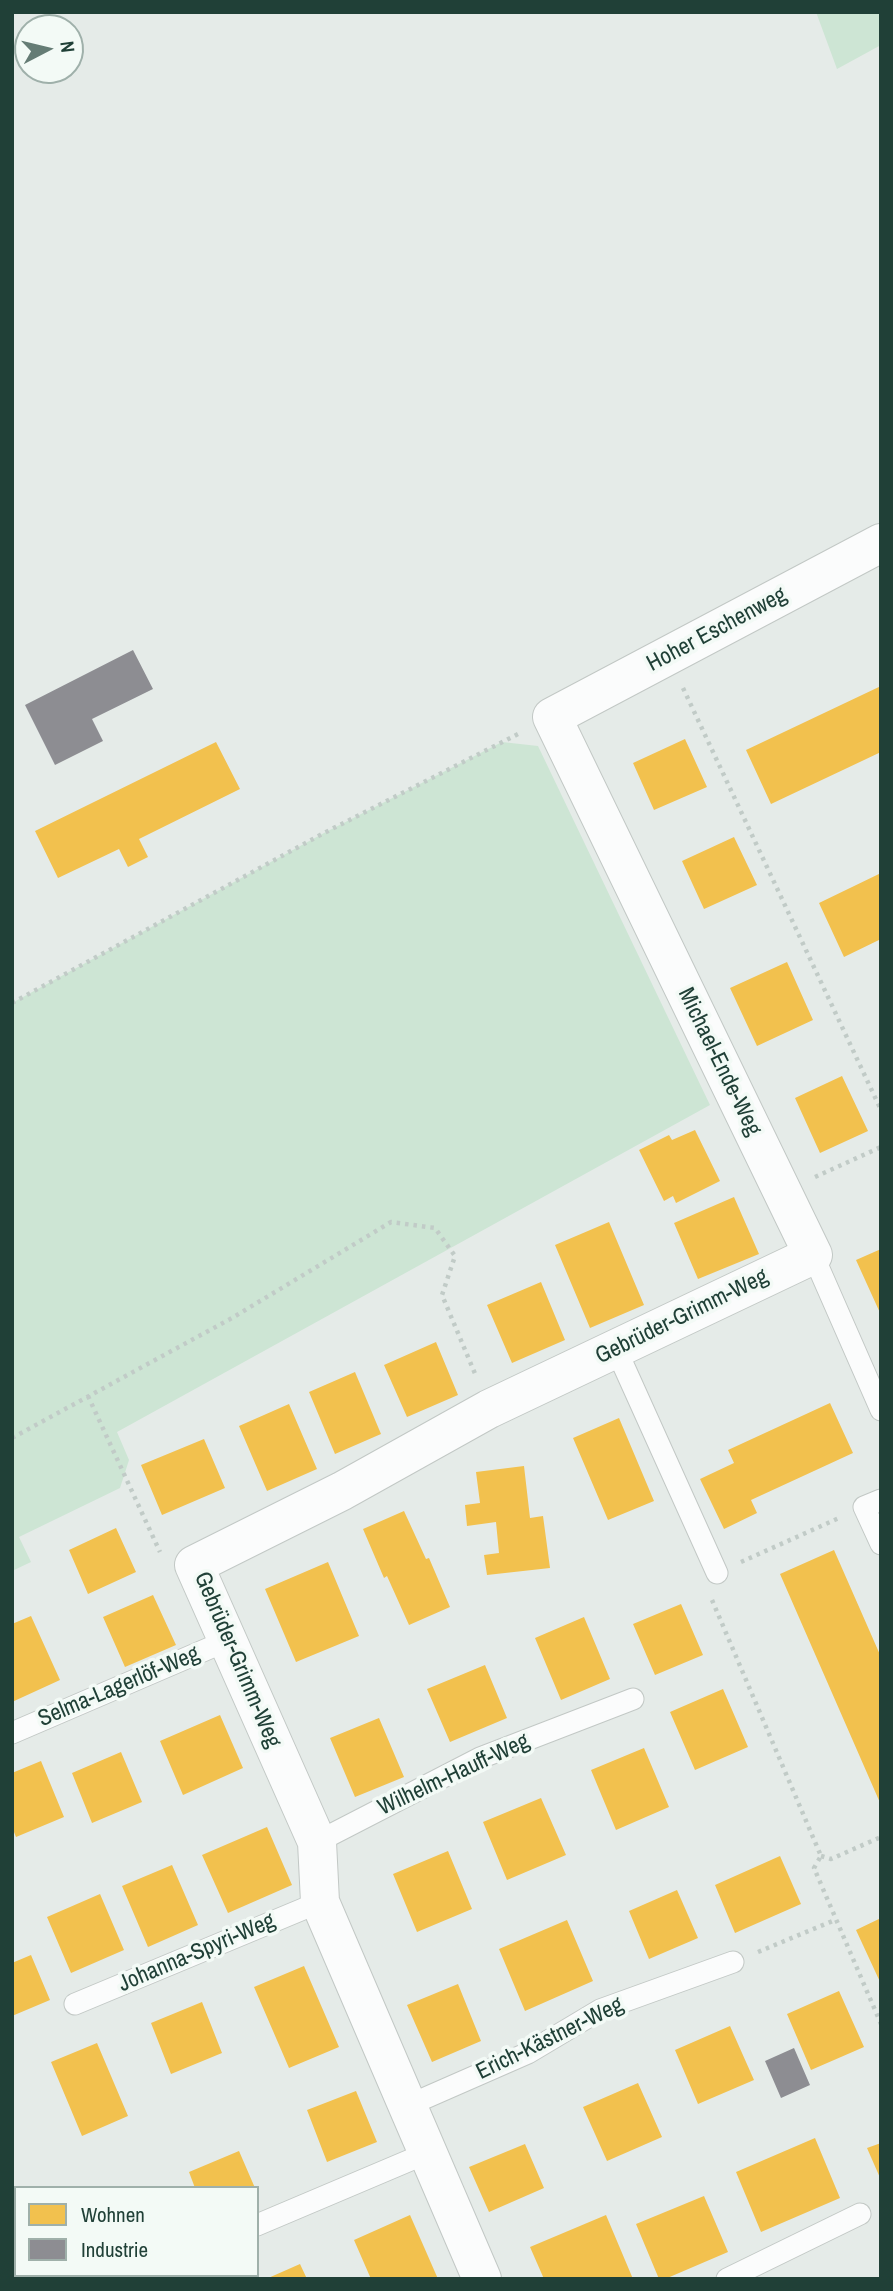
<!DOCTYPE html>
<meta charset="utf-8">
<style>
body{margin:0}
#map{position:relative;width:893px;height:2291px;overflow:hidden;background:#e5ebe8;font-family:"Archivo Narrow",sans-serif}
canvas{display:block}
.frame{position:absolute;inset:0;border:14px solid #204037;pointer-events:none}
.legend{position:absolute;left:14px;top:2186px;width:245px;height:91px;box-sizing:border-box;background:#f3faf6;border:2px solid #9fb0aa;margin:0;padding:9px 12px;list-style:none;font-size:21px;color:#204037}
.legend li{display:flex;align-items:center;gap:14px;height:35px}
.legend b{width:35px;border:2px solid #9fb0aa}
.north{position:absolute;left:14px;top:14px;width:70px;height:70px;box-sizing:border-box;background:#f3faf6;border:2px solid #9fb0aa;border-radius:50%;rotate:83deg;font-size:19px;font-weight:700;line-height:28px;text-align:center;color:#204037}
.north::after{content:'';display:block;margin:auto;width:24px;height:32px;background:#657c75;clip-path:polygon(50% 0,100% 100%,50% 72%,0 100%)}
</style>
<div id="map">
<canvas width="893" height="2291"></canvas>
<div class="frame"></div>
<ul class="legend">
<li><b style="height:19px;background:#f2c14e"></b>Wohnen</li>
<li><b style="height:19px;background:#8d8d92"></b>Industrie</li>
</ul>
<div class="north">N</div>
</div>
<script>
const c = document.querySelector('canvas').getContext('2d');
c.lineJoin = 'round';
function fillPath(path, color) { c.fillStyle = color; c.fill(path, 'evenodd'); }
const toPath = rows => new Path2D(rows.map(r => 'M' + r).join(''));
function stroke(path, color, width, dash) { c.strokeStyle = color; c.lineWidth = width; c.lineCap = dash ? 'butt' : 'round'; c.setLineDash(dash || []); c.stroke(path); }
function label(font, color, halo, rows, align = 'center') {
  c.font = font + ' "Archivo Narrow",sans-serif'; c.lineWidth = 7; c.setLineDash([]); c.textBaseline = 'middle'; c.strokeStyle = halo; c.fillStyle = color; for (const [text, x, y, turn = 0] of rows) {
    c.save(); c.translate(x, y); c.rotate((+turn || 0) * Math.PI / 180); c.textAlign = isNaN(turn) ? turn : align; if (halo) c.strokeText(text, 0, 0); c.fillText(text, 0, 0); c.restore();
  }
}
fillPath(toPath([
 [816,12,881,12,881,45,837,69],
 [502,742,538,746,710,1105,117,1432,129,1460,120,1488,19,1537,31,1562,12,1571,12,1003,324,833]
]), '#cde5d4');
fillPath(toPath([
 [881,686,881,752,771,804,746,750],
 [685,739,707,787,654,810,633,763],
 [216,742,240,789,139,839,148,857,128,867,119,849,58,878,35,831],
 [734,837,757,885,704,909,682,861],
 [881,873,881,939,844,957,819,903],
 [787,962,813,1020,757,1046,730,988],
 [842,1076,868,1131,820,1153,795,1098],
 [695,1130,720,1181,676,1203,673,1196,664,1201,639,1150,669,1135,672,1140],
 [734,1197,759,1254,698,1279,674,1223],
 [609,1222,644,1305,590,1328,555,1245],
 [881,1249,881,1315,856,1260],
 [541,1282,565,1340,512,1363,487,1305],
 [436,1342,458,1395,407,1417,384,1365],
 [355,1372,381,1434,335,1454,309,1392],
 [830,1403,853,1453,751,1500,757,1513,724,1529,700,1479,734,1463,728,1450],
 [289,1404,317,1469,267,1491,239,1426],
 [619,1418,654,1501,608,1520,573,1438],
 [204,1439,225,1488,162,1515,141,1465],
 [524,1466,530,1518,543,1516,550,1568,487,1575,484,1555,499,1553,496,1522,467,1526,465,1505,480,1503,476,1472],
 [404,1511,426,1559,429,1558,450,1607,409,1625,387,1576,384,1578,363,1529],
 [116,1528,136,1572,88,1594,69,1550],
 [834,1550,881,1657,881,1805,780,1574],
 [328,1562,359,1636,296,1662,265,1589],
 [153,1595,176,1645,125,1667,103,1617],
 [681,1604,703,1655,655,1675,633,1624],
 [31,1616,60,1680,12,1702,12,1624],
 [584,1617,610,1679,561,1700,535,1638],
 [485,1665,507,1718,450,1742,427,1689],
 [723,1689,748,1747,695,1770,670,1712],
 [220,1715,243,1768,183,1795,160,1741],
 [379,1718,404,1777,355,1797,330,1738],
 [644,1748,669,1807,616,1830,591,1770],
 [121,1752,142,1802,92,1823,72,1773],
 [41,1761,64,1817,16,1837,12,1827,12,1773],
 [541,1798,566,1855,507,1880,483,1822],
 [267,1827,292,1885,228,1913,202,1855],
 [448,1851,472,1909,417,1932,393,1874],
 [780,1856,801,1904,735,1933,715,1885],
 [172,1865,198,1925,148,1947,122,1886],
 [677,1890,698,1938,649,1959,629,1911],
 [100,1894,124,1950,71,1973,47,1917],
 [881,1918,881,1984,856,1930],
 [567,1920,593,1981,525,2011,499,1949],
 [31,1955,50,2000,12,2016,12,1963],
 [304,1966,339,2047,289,2068,254,1987],
 [458,1984,481,2041,432,2062,407,2005],
 [839,1991,864,2047,811,2070,787,2014],
 [202,2002,222,2053,171,2074,151,2023],
 [730,2026,754,2080,698,2104,675,2050],
 [97,2043,128,2116,82,2136,51,2062],
 [638,2083,662,2137,607,2161,583,2107],
 [356,2091,377,2142,327,2162,307,2110],
 [815,2138,840,2198,761,2232,736,2172],
 [881,2143,881,2180,867,2148],
 [525,2144,544,2188,489,2212,469,2167],
 [239,2151,255,2188,195,2188,189,2172],
 [704,2196,728,2252,665,2279,659,2279,636,2224],
 [410,2215,438,2279,371,2279,354,2240],
 [606,2215,633,2279,544,2279,530,2247],
 [300,2264,307,2279,266,2279]
]), '#f2c14e');
fillPath(toPath([
 [133,650,153,689,92,719,103,741,55,765,25,705],
 [794,2048,810,2085,781,2098,765,2061]
]), '#8d8d92');
const lane = toPath([
 [813,1255,881,1410],
 [616,1349,717,1573],
 [881,1500,864,1507,881,1544],
 [12,1733,226,1641],
 [317,1842,480,1758,633,1699],
 [75,2004,320,1902],
 [407,2106,528,2053,600,2010,733,1962],
 [257,2225,427,2153],
 [727,2279,860,2214]
]);
const street = toPath([
 [482,2279,320,1902,317,1842,194,1565,342,1491,489,1409,813,1255,552,717,881,543]
]);
stroke(lane, '#c2c8c5', 23);
stroke(street, '#c2c8c5', 40);
stroke(toPath([
 [683,688,881,1110],
 [12,1003,324,833,520,733],
 [815,1177,881,1147],
 [88,1396,160,1552],
 [12,1438,232,1318,391,1222,435,1228,455,1256,442,1295,476,1376],
 [741,1562,839,1518],
 [712,1600,821,1856,814,1868,881,2024],
 [821,1856,831,1859,881,1837],
 [758,1952,835,1920]
]), '#c1cbc7', 4.5, [3.5, 5]);
stroke(lane, '#fbfcfc', 21);
stroke(street, '#fbfcfc', 38);
label('23px', '#204037', '#f3faf6', [
 ["Hoher Eschenweg",717,630,-28],
 ["Michael-Ende-Weg",719,1062,64],
 ["Gebrüder-Grimm-Weg",682,1317,-26],
 ["Gebrüder-Grimm-Weg",237,1660,67],
 ["Selma-Lagerlöf-Weg",119,1687,-23],
 ["Wilhelm-Hauff-Weg",454,1775,-25],
 ["Johanna-Spyri-Weg",197,1953,-23],
 ["Erich-Kästner-Weg",550,2039,-26]
]);
</script>
